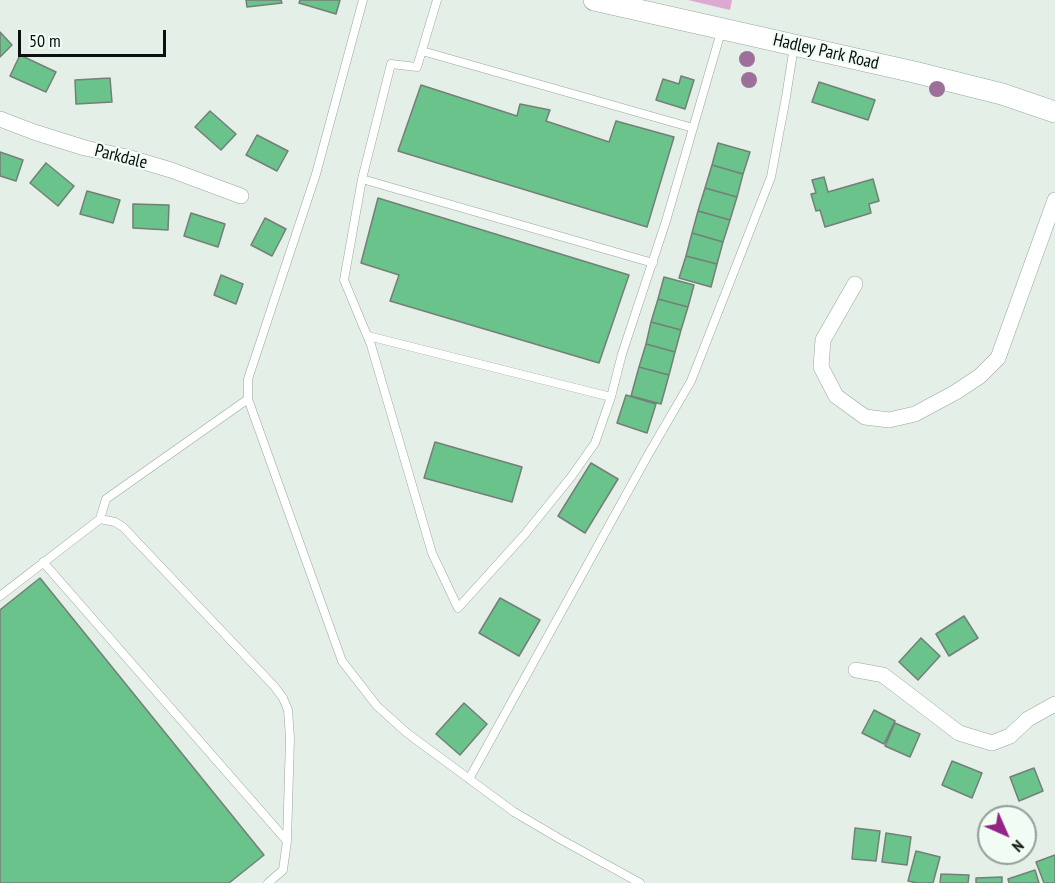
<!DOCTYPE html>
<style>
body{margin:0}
#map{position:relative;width:1055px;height:883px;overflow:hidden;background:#e3efe7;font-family:"PT Sans Narrow",sans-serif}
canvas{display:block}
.north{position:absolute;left:977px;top:805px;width:60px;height:60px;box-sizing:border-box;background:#f0fcf4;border:2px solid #949d98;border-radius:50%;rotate:135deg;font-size:16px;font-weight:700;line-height:24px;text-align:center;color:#0b0f0d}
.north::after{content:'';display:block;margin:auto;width:21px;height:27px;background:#942485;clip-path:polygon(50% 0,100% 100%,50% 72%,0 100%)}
.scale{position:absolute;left:18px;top:30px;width:148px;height:27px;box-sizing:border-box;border:3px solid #0b0f0d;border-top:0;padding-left:8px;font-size:18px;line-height:21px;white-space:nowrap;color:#0b0f0d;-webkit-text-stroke:4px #f0fcf4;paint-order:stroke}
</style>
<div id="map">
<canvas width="1055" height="883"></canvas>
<div class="north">N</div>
<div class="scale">50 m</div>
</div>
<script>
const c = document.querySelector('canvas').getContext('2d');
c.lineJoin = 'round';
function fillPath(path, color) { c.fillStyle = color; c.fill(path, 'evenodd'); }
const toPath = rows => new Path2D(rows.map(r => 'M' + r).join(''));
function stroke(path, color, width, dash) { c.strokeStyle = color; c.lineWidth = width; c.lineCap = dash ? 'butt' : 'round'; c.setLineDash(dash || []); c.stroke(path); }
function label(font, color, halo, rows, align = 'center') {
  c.font = font + ' "PT Sans Narrow",sans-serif'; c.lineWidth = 4.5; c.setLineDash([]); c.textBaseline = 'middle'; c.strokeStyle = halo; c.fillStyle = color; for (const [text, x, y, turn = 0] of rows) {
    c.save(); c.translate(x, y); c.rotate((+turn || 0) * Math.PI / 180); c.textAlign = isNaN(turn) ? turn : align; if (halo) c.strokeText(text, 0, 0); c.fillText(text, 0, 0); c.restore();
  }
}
fillPath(toPath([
 [688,0,732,0,730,10]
]), '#dda9d2');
const building = toPath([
 [246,0,281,0,282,3,247,7,246,0],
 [300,0,340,0,336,14,299,3,300,0],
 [0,32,12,45,0,57,0,32],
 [20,55,56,72,46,92,10,76,20,55],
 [681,76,694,80,685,109,656,100,663,79,679,84,681,76],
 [110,78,112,102,76,104,75,80,110,78],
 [819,82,875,100,868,120,812,102,819,82],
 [421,85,517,116,520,104,550,110,546,121,609,142,616,121,674,137,647,227,398,151,421,85],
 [210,111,236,134,221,150,195,127,210,111],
 [257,135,288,151,277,171,246,155,257,135],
 [718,143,750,152,743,174,712,165,718,143],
 [0,152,23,160,16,181,0,176,0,152],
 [46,163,74,186,58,206,30,183,46,163],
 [712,165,743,174,737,197,705,188,712,165],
 [824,177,828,192,873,179,879,201,869,204,871,213,825,227,820,210,816,211,811,194,816,193,812,180,824,177],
 [705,188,737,197,730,220,698,211,705,188],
 [87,191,120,200,113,223,80,214,87,191],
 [378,198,629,275,599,363,390,301,399,275,361,263,378,198],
 [133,204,169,205,168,230,133,228,133,204],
 [698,211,730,220,723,242,692,233,698,211],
 [191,213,225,224,218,247,184,236,191,213],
 [265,218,286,229,272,256,251,245,265,218],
 [692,233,723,242,717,264,686,256,692,233],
 [686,256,717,264,711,287,679,278,686,256],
 [221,275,243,284,236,304,214,295,221,275],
 [664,277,694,285,688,307,658,299,664,277],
 [658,299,688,307,681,330,651,322,658,299],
 [651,322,681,330,675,352,646,344,651,322],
 [646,344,675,352,669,375,639,367,646,344],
 [639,367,669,375,661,404,631,396,639,367],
 [626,395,656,404,647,433,617,423,626,395],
 [435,442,522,467,512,502,424,478,435,442],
 [591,463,618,479,585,533,558,516,591,463],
 [40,578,264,855,229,883,0,883,0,610,40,578],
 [500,598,540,620,519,656,479,633,500,598],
 [964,616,978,638,949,656,936,634,964,616],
 [921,638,940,656,918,680,899,662,921,638],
 [464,703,487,724,460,755,436,734,464,703],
 [874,710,895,721,884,744,862,733,874,710],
 [895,723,920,734,910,757,885,746,895,723],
 [952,761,982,773,972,798,942,785,952,761],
 [1034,768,1043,791,1019,801,1010,777,1034,768],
 [855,828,880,831,876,861,852,859,855,828],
 [886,833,911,837,907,865,882,862,886,833],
 [916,851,940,857,933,883,917,883,908,881,916,851],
 [1055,855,1055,883,1044,883,1036,862,1055,855],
 [1035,870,1039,883,1009,883,1008,879,1035,870],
 [941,874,969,875,968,883,940,883,941,874],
 [1002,877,1002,883,976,883,976,878,1002,877]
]);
fillPath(building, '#69c38b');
stroke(building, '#747f77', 1.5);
const lane = toPath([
 [363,0,316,174,248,379,248,399,342,661,377,706,407,733,514,812,560,839,640,883],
 [437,0,417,67,391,64,362,179,344,280,371,345,432,553,458,608,525,534,571,477,595,443,611,397,622,354,666,221,721,32],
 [422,51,693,128],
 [362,179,653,263],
 [368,336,611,397],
 [100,519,106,499,248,399],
 [43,562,287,841],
 [0,596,100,519,115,522,123,527,274,686,283,698,288,710,290,738,287,841,283,870,268,883],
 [469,779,648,455,691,381,771,177,786,97,794,46]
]);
const street = toPath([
 [0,119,34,132,85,148,127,157,171,170,241,196],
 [855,284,823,340,821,367,836,396,865,417,889,420,915,414,956,392,980,376,998,358,1055,200],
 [856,670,883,675,959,733,992,743,1010,736,1028,719,1055,704]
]);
const secondary = toPath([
 [594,0,914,72,1002,94,1055,112]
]);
stroke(lane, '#9ba69e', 9);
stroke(street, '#9ba69e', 16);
stroke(secondary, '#9ba69e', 22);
stroke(lane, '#fff', 8);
stroke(street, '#fff', 15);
stroke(secondary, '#fff', 21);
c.fillStyle = '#9e7099';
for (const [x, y] of [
 [747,59],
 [749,80],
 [937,89]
]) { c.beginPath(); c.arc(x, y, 8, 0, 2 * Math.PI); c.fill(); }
label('18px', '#0b0f0d', '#f0fcf4', [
 ["Hadley Park Road",826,52,13],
 ["Parkdale",121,157,14]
]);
</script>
